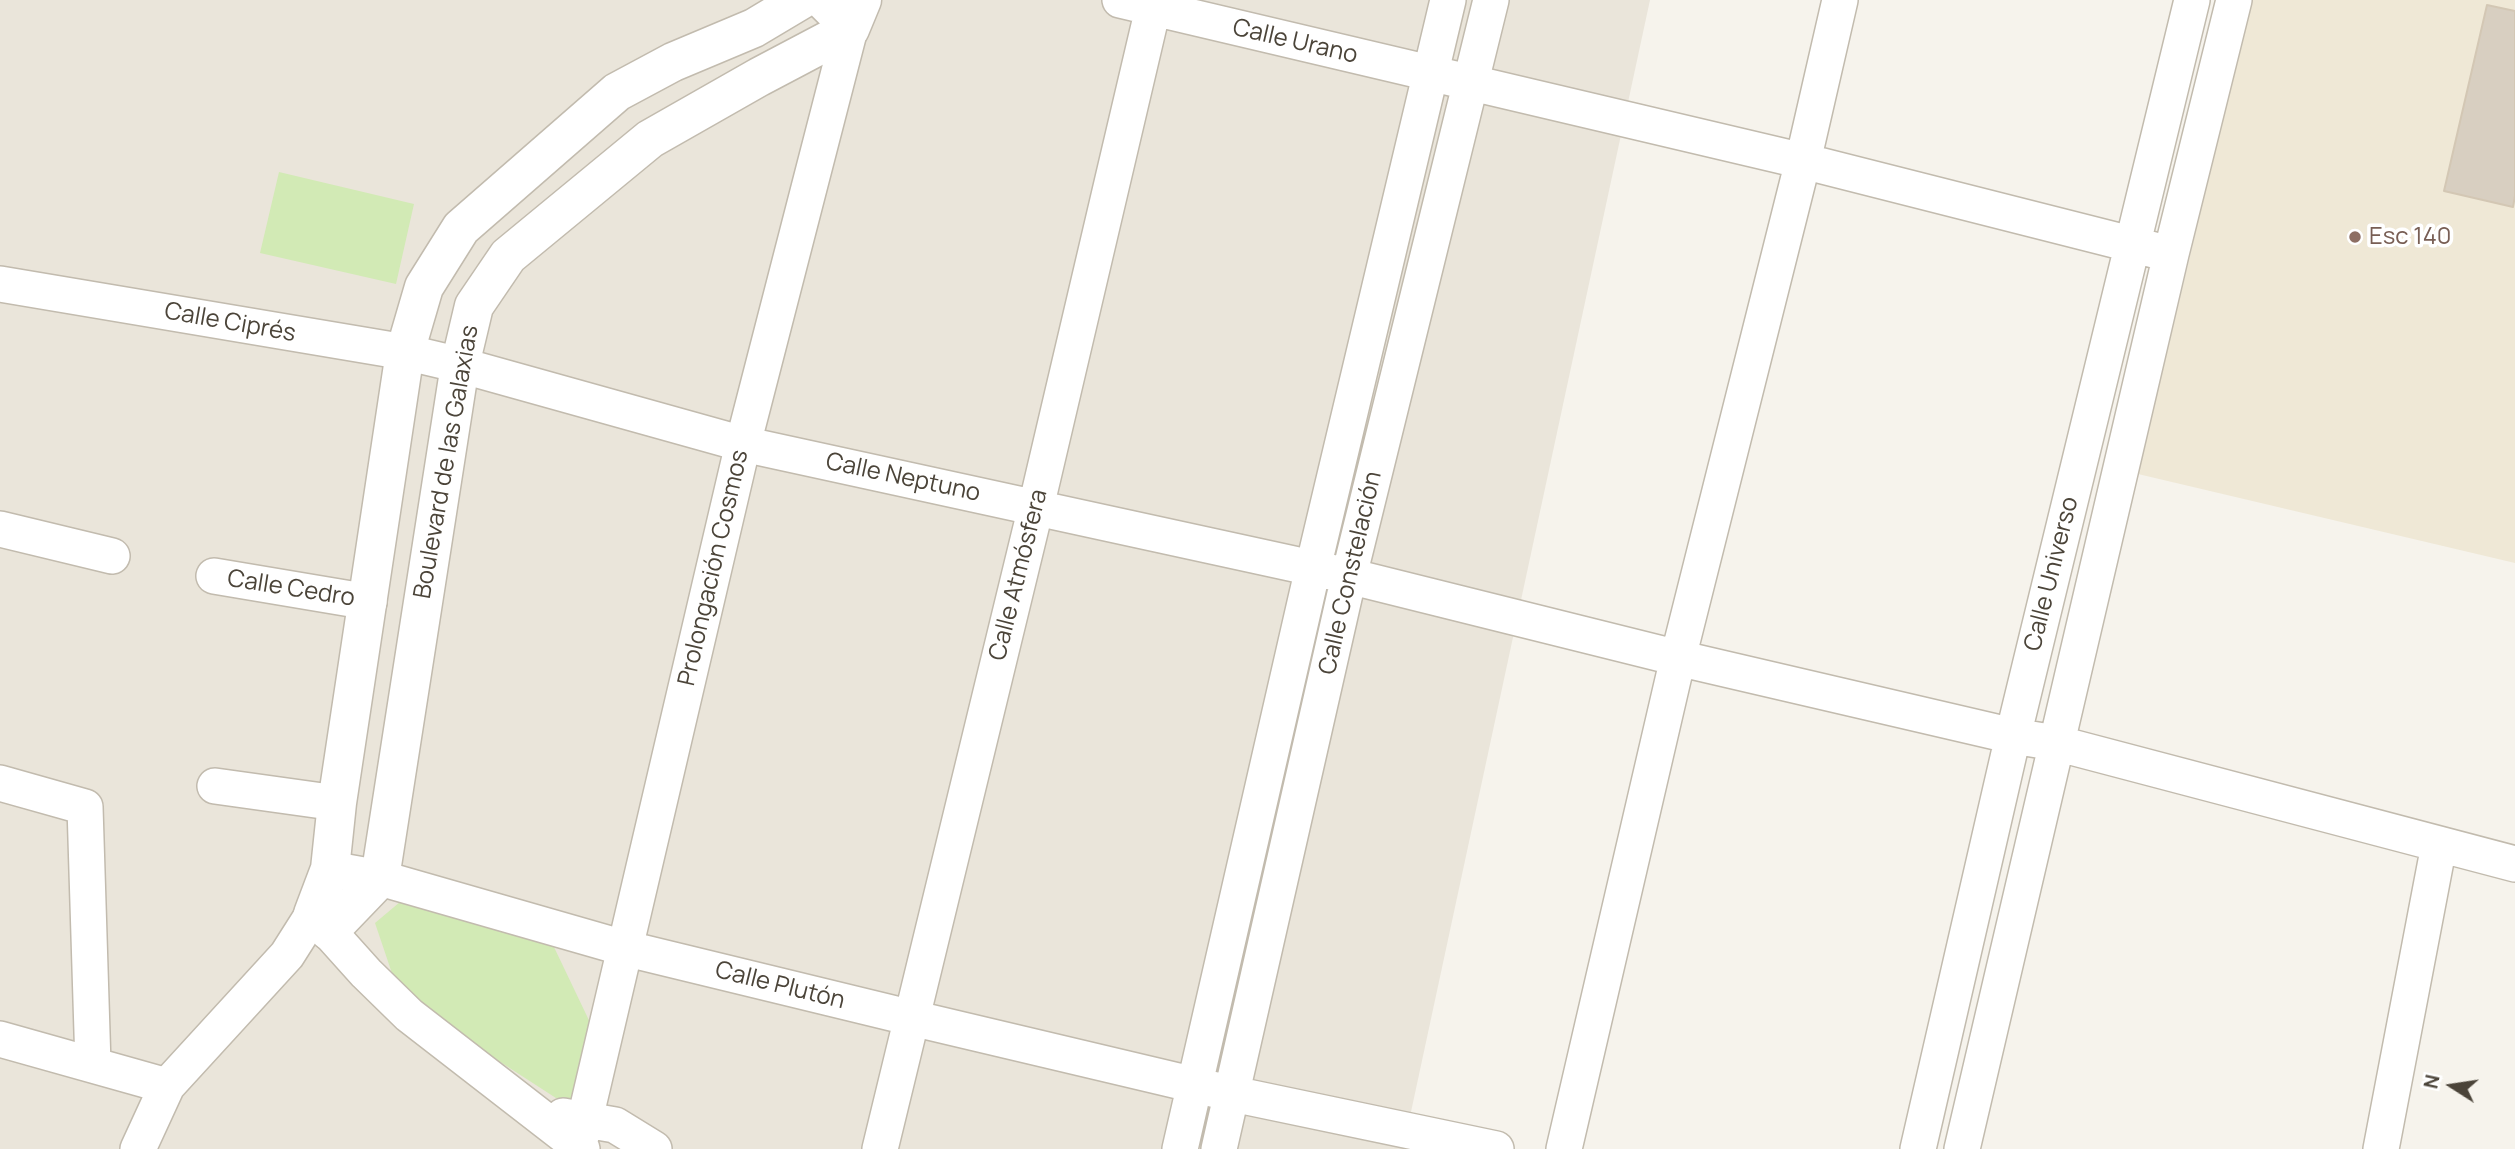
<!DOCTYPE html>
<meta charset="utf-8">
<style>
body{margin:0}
#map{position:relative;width:2515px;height:1149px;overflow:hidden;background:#f6f3ec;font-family:Manrope,sans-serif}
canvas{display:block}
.north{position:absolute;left:2417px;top:1051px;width:70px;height:70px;-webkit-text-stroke:5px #fff;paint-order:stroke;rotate:282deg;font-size:19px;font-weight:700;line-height:28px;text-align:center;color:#4b4439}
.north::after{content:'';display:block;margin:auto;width:24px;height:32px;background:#4b4439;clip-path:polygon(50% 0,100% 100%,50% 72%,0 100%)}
</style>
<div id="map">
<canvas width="2515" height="1149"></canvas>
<div class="north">N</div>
</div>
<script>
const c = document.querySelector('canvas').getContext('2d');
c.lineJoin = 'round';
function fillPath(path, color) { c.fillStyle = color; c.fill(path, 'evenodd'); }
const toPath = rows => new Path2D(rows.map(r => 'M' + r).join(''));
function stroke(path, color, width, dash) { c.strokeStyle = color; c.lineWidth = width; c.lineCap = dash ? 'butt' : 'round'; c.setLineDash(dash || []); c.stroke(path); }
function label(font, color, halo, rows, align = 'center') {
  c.font = font + ' Manrope,sans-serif'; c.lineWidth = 7; c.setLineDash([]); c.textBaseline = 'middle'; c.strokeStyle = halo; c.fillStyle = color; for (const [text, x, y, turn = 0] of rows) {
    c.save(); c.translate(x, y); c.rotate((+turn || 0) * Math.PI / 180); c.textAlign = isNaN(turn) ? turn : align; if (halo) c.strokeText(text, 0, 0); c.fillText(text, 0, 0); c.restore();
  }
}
fillPath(toPath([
 [0,0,1650,0,1403,1149,0,1149]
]), '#eae5da');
fillPath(toPath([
 [2251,0,2515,0,2515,563,2138,474]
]), '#efe8d6');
fillPath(toPath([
 [279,172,414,204,396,284,260,253],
 [400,902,553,945,596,1035,576,1111,400,997,375,923]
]), '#d2eab5');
const building = toPath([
 [2487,5,2515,11,2515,196,2513,207,2444,191,2487,5]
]);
fillPath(building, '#d8cfc1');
stroke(building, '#d3c7b4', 2);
const minor = toPath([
 [1120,0,1803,161,2154,250],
 [0,284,405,352,460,365,743,444,1349,576,1678,658,2013,736,2056,743,2515,864],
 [0,529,112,556],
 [214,576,369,602],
 [0,783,85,807,93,1065],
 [215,786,337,803],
 [330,869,380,878,624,948,912,1018,1233,1094,1496,1149],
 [0,1039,167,1086],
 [563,1116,615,1125,654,1149],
 [138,1149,167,1086,287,955,313,914,366,973,409,1015,582,1149],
 [578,1149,743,444,850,29,821,0],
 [880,1149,1036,507,1155,0],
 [1180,1149,1313,568,1448,0],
 [1219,1149,1349,576,1491,0],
 [1564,1149,1678,658,1803,161,1840,0],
 [1918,1149,2013,736,2192,0],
 [1962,1149,2171,254,2234,0],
 [2381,1149,2439,845]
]);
const tertiary = toPath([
 [313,914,330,869,337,803,405,352,424,287,461,228,617,92,673,62,754,28,801,0],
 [329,931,380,878,460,365,474,306,508,256,650,139,759,77,850,29,862,0]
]);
stroke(minor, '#c2bbae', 38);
stroke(tertiary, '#c2bbae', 41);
stroke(minor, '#fff', 35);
stroke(tertiary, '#fff', 38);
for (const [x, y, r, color] of [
 [2355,237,7,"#8d6e63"]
]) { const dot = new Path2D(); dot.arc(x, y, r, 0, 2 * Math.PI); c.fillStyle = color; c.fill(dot); stroke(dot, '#fff', 2.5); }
label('24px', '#4b4439', '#fff', [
 ["Calle Urano",1295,42,13],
 ["Calle Ciprés",230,323,10],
 ["Boulevard de las Galaxias",447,462,-80],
 ["Calle Neptuno",903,478,12],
 ["Prolongación Cosmos",714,568,-77],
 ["Calle Constelación",1351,573,-77],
 ["Calle Universo",2052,574,-76],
 ["Calle Atmósfera",1019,575,-76],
 ["Calle Cedro",291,589,9],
 ["Calle Plutón",780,986,14]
]);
label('24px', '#785e54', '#fff', [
 ["Esc 140",2369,237]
], 'left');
</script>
